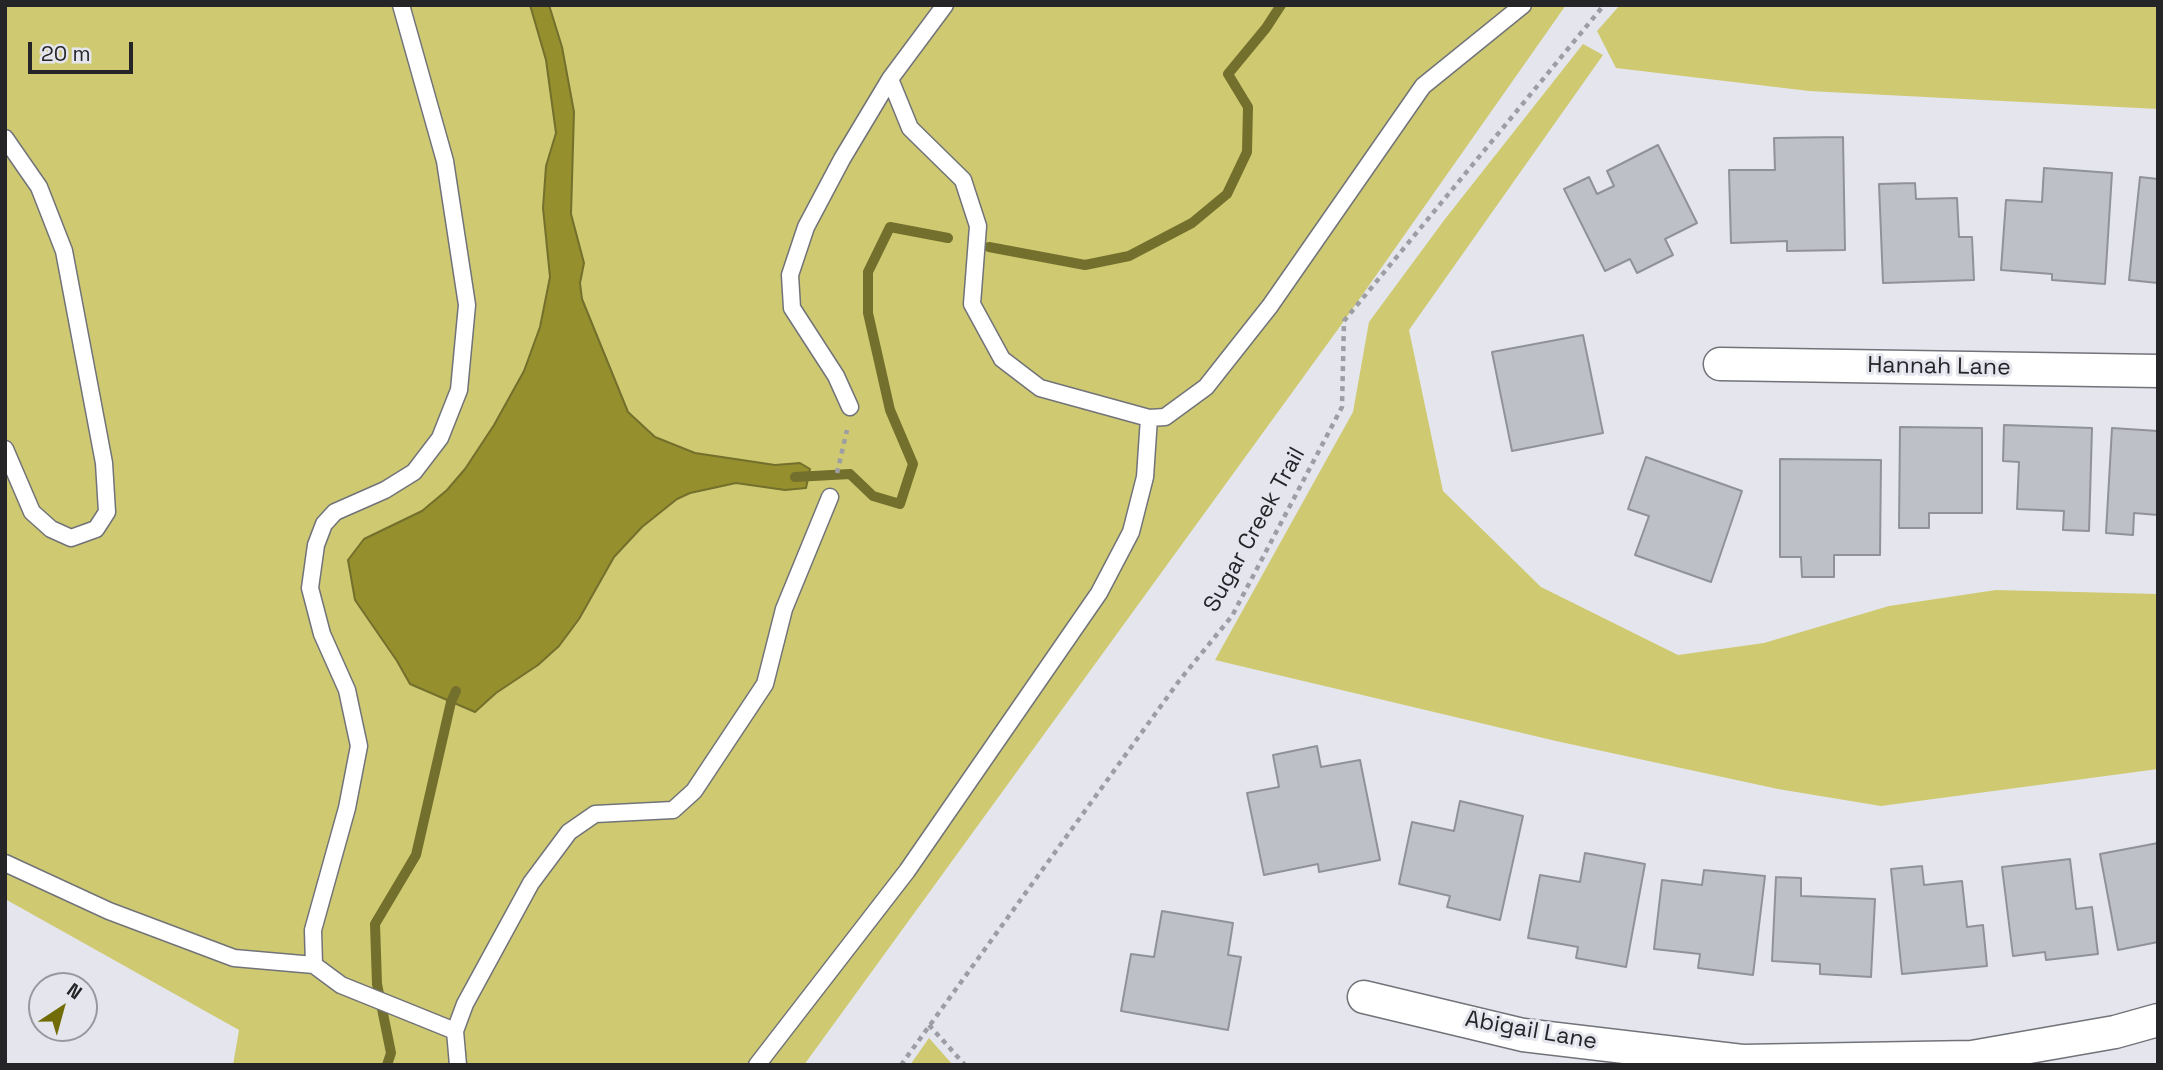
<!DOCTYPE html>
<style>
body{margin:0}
#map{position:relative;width:2163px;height:1070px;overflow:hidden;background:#e4e5ed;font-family:"Space Grotesk",sans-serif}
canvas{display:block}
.frame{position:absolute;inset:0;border:7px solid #252528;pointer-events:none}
.north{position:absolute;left:28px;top:972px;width:70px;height:70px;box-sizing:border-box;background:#e4e5ed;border:2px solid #98989e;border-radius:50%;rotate:36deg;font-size:19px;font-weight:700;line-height:28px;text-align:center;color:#252528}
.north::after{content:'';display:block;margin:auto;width:24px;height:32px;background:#726c08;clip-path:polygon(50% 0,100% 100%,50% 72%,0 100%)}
.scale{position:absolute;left:28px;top:42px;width:105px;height:32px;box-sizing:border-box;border:4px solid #252528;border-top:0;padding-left:9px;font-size:21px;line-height:24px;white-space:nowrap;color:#252528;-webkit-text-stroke:5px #e4e5ed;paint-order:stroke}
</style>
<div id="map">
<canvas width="2163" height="1070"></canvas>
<div class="frame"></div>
<div class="north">N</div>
<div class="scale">20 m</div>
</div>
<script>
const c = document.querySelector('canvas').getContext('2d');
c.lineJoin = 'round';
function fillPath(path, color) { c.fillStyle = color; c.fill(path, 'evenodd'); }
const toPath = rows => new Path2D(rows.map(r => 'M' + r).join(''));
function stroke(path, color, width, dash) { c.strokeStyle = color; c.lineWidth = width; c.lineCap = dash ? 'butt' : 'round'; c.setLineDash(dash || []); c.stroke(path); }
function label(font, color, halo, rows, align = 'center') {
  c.font = font + ' "Space Grotesk",sans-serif'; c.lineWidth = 6; c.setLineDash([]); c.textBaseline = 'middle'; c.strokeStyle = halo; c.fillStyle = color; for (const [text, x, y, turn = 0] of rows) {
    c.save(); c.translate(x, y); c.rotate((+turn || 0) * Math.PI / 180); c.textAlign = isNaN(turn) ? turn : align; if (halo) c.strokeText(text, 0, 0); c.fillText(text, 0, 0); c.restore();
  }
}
fillPath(toPath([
 [5,5,1566,5,1344,321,804,1065,233,1065,239,1030,5,899],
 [1620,5,2158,5,2158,109,1809,91,1616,68,1597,31],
 [1583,44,1603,55,1409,330,1443,491,1541,587,1678,655,1764,643,1889,606,1996,590,2158,594,2158,769,1881,806,1778,789,1556,741,1215,660,1353,412,1369,322,1445,219],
 [929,1038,953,1065,910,1065]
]), '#cfca71');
const water = toPath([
 [530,5,549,5,562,47,574,112,571,214,584,263,580,283,582,299,628,412,655,437,695,453,775,465,800,463,810,469,806,488,785,490,736,483,690,493,677,499,642,527,614,557,579,619,559,646,538,665,496,693,475,712,410,684,397,661,355,600,348,560,364,539,422,511,447,490,465,469,494,425,524,371,540,327,550,277,543,208,546,166,556,133,546,60,530,5]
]);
fillPath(water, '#958f2e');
stroke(water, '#736f2c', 2);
stroke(toPath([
 [989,247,1085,265,1129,256,1192,223,1227,194,1247,152,1248,107,1228,74,1266,28,1281,5],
 [795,477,850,474,873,496,900,504,913,464,890,410,868,313,868,272,890,227,948,238],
 [387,1065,391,1053,377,984,375,924,416,855,451,702,456,691]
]), '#736f2c', 10);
const building = toPath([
 [1843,137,1845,250,1787,251,1787,241,1731,243,1729,170,1775,170,1774,138,1843,137],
 [1658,145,1697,223,1665,239,1673,255,1637,273,1630,259,1605,271,1564,189,1589,177,1597,194,1614,186,1607,171,1658,145],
 [2044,168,2112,173,2105,284,2052,280,2052,274,2001,270,2006,200,2042,202,2044,168],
 [2140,177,2158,179,2158,283,2129,280,2140,177],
 [1915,183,1916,199,1957,198,1959,237,1972,237,1974,280,1883,283,1879,184,1915,183],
 [1583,335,1603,433,1512,451,1492,352,1583,335],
 [2004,425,2092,428,2089,531,2063,530,2064,511,2017,509,2019,462,2003,461,2004,425],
 [1900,427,1982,428,1982,513,1929,513,1929,528,1899,528,1900,427],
 [2112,428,2158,431,2158,515,2134,513,2133,535,2106,533,2112,428],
 [1646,457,1742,491,1711,582,1635,555,1649,516,1628,509,1646,457],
 [1780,459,1881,460,1880,555,1834,555,1834,577,1802,577,1801,557,1780,557,1780,459],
 [1317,746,1321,767,1360,760,1380,860,1319,872,1318,864,1264,875,1247,793,1279,787,1273,755,1317,746],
 [1460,801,1523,816,1500,920,1447,907,1450,896,1399,884,1412,822,1454,831,1460,801],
 [2158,843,2158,942,2118,950,2100,854,2158,843],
 [1585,853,1645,864,1626,967,1576,958,1578,947,1528,938,1540,875,1580,882,1585,853],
 [2070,859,2076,909,2092,907,2098,954,2046,960,2045,952,2013,956,2002,867,2070,859],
 [1922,866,1924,885,1962,881,1967,927,1983,925,1987,966,1902,974,1891,869,1922,866],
 [1704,870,1765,876,1753,975,1698,968,1700,954,1654,949,1662,880,1702,885,1704,870],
 [1776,877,1801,878,1801,896,1875,899,1871,977,1820,974,1820,964,1772,961,1776,877],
 [1162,911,1233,923,1228,955,1241,957,1228,1030,1121,1011,1131,954,1154,957,1162,911]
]);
fillPath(building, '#bec0c7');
stroke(building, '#919299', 2);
const service = toPath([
 [401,5,445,161,467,305,459,390,440,438,414,472,385,490,335,512,324,524,316,545,310,588,322,634,347,690,359,746,347,808,313,930,314,965,341,985,455,1031,465,1004,531,883,569,832,595,814,673,810,694,791,765,684,784,609,830,497],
 [890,79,945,5],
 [5,138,39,187,64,251,104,463,107,512,96,529,71,538,51,529,32,512,5,449],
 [850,407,836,376,792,308,790,275,806,227,842,159,890,79,910,128,963,180,978,226,972,304,1002,359,1040,388,1149,418,1165,417,1206,387,1270,306,1423,86,1523,5],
 [5,863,109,911,234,958,314,965],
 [455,1031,458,1065],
 [757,1065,907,871,1099,593,1131,532,1145,477,1149,418]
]);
const minor = toPath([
 [1720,364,2158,371],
 [1364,997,1523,1035,1742,1061,1972,1057,2115,1032,2158,1020]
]);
stroke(service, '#717379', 19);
stroke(minor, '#717379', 35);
stroke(toPath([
 [837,473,847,430],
 [929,1025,965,1065],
 [901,1065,1179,681,1232,616,1342,407,1344,321,1604,5]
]), '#9d9ea4', 4.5, [5, 5]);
stroke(service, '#fff', 16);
stroke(minor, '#fff', 32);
label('23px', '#252528', '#e4e5ed', [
 ["Hannah Lane",1939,367,1],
 ["Sugar Creek Trail",1255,530,-61],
 ["Abigail Lane",1531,1031,10]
]);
</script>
